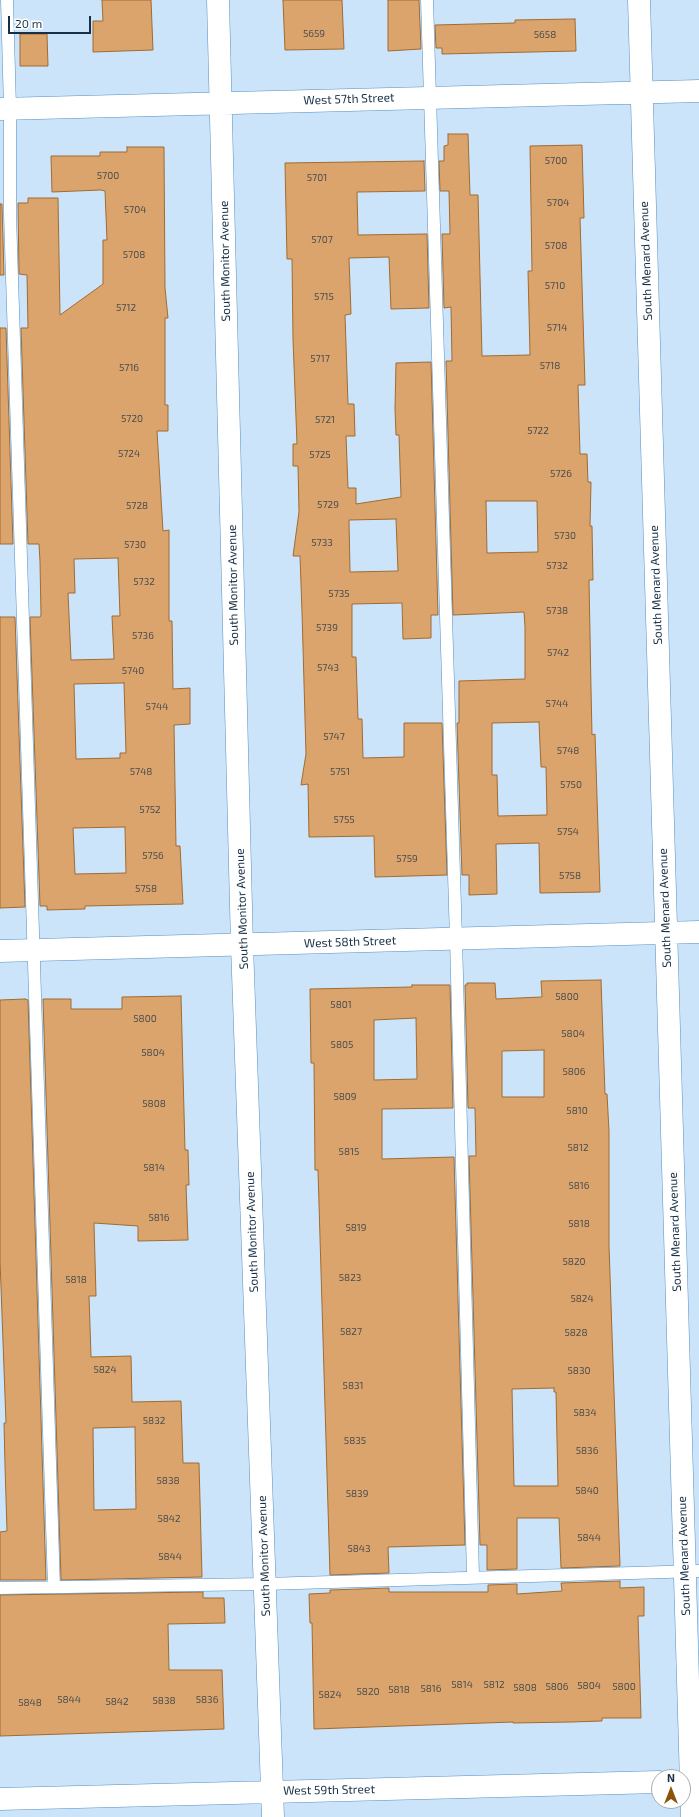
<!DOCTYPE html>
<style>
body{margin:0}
#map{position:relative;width:699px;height:1817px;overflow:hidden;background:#cce4f9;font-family:"Exo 2",sans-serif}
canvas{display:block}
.north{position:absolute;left:651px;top:1769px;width:40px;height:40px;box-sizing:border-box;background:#fff;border:1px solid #a3acb5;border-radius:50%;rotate:0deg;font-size:11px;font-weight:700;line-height:16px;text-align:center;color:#183045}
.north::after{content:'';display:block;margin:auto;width:14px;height:18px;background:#8a5305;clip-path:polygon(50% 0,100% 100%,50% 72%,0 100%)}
.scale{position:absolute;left:8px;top:16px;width:83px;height:18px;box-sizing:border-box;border:2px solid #183045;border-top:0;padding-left:5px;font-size:12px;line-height:14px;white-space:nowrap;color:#183045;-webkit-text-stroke:3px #fff;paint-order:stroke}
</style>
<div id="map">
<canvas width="699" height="1817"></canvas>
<div class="north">N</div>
<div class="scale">20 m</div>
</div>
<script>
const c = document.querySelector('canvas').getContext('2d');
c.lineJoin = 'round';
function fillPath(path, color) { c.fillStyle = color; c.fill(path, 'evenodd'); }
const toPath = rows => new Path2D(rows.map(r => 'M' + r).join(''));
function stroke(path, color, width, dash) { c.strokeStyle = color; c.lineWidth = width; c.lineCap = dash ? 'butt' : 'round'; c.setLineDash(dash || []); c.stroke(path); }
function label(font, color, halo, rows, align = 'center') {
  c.font = font + ' "Exo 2",sans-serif'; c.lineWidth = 3; c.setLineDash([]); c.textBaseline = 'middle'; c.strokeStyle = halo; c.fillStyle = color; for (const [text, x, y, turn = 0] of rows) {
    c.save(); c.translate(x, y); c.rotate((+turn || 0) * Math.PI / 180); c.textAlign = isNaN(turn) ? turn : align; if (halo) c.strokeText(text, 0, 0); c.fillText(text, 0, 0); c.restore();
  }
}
const building = toPath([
 [102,0,151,0,153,50,93,52,93,21,103,21,102,0],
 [283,0,342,0,344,49,285,50,283,0],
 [388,0,419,0,421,49,388,51,388,0],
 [575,19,576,51,442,54,442,48,436,48,435,25,515,23,515,20,575,19],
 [20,34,47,34,48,66,20,66,20,34],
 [448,134,468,134,470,195,478,195,482,356,530,355,528,271,532,271,530,146,582,145,584,218,580,218,585,385,578,385,580,454,587,454,588,482,591,482,590,526,592,526,593,580,589,580,591,689,592,735,595,734,600,892,540,893,539,843,496,844,497,894,469,895,469,875,462,875,457,723,459,723,459,681,525,679,525,627,524,612,453,615,446,361,452,361,451,307,444,308,442,234,450,234,449,191,440,191,439,161,444,161,444,146,448,145,448,134],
 [486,501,537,501,538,552,487,553,486,501],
 [539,722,541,767,546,767,547,815,498,816,497,775,492,775,492,723,539,722],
 [127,147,164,147,165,288,168,318,165,318,165,405,168,405,168,431,157,431,163,531,169,530,169,621,172,621,173,689,190,688,190,724,174,725,176,846,180,846,183,904,85,906,85,909,47,910,47,906,40,906,30,617,40,617,41,615,40,562,39,544,28,544,21,328,28,328,27,275,19,274,18,203,28,203,28,198,58,198,60,315,103,284,103,240,107,240,105,191,101,190,52,192,51,156,100,156,100,152,127,152,127,147],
 [118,558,120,616,112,616,114,659,71,660,68,593,75,593,74,559,118,558],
 [124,683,126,753,120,753,120,758,76,759,74,684,124,683],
 [125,827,126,873,75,874,73,828,125,827],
 [424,161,425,191,357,192,358,235,427,234,429,308,391,309,389,257,349,258,351,314,345,315,348,404,354,404,355,436,346,436,348,488,356,488,356,504,401,497,399,435,396,435,395,409,396,363,431,362,438,615,431,615,431,638,403,639,402,603,352,604,352,657,356,657,358,719,362,719,363,758,404,757,404,723,442,723,447,875,375,877,374,836,309,837,308,784,301,785,306,754,302,612,300,556,293,556,299,512,298,466,293,466,293,444,297,444,293,339,292,259,287,259,285,163,424,161],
 [396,519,398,571,350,572,349,520,396,519],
 [0,204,2,204,4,275,0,275,0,204],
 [0,328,6,328,13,544,0,544,0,328],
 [0,617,15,617,25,907,0,908,0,617],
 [601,980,605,1094,607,1094,609,1131,609,1246,620,1566,561,1568,559,1518,517,1518,517,1569,487,1570,487,1545,480,1545,469,1156,476,1156,475,1108,468,1108,465,985,467,985,467,983,495,983,496,999,542,997,541,981,601,980],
 [544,1050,544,1097,502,1097,502,1051,544,1050],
 [554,1388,554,1392,556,1392,558,1486,514,1486,512,1389,554,1388],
 [412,985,450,985,453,1108,382,1109,382,1159,454,1157,465,1545,388,1547,389,1573,330,1575,318,1170,315,1170,314,1063,311,1063,310,989,412,987,412,985],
 [416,1018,417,1079,374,1080,374,1020,416,1018],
 [181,996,185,1150,188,1150,189,1185,186,1185,188,1240,138,1241,138,1226,94,1223,96,1296,89,1296,91,1357,131,1356,132,1402,181,1401,183,1463,199,1463,202,1577,61,1580,43,999,71,999,71,1009,122,1009,122,997,181,996],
 [135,1427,136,1509,94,1510,93,1428,135,1427],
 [25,999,28,1000,46,1580,0,1580,0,1532,7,1531,5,1465,4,1423,6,1423,0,1260,0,1000,25,999],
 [620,1581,620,1588,644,1587,644,1616,638,1616,641,1718,602,1718,602,1721,571,1722,513,1723,513,1722,314,1729,312,1623,310,1623,309,1594,330,1593,330,1590,389,1588,389,1592,488,1592,488,1585,517,1584,517,1594,562,1591,561,1583,620,1581],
 [203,1592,203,1598,224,1598,225,1623,168,1624,169,1670,222,1670,224,1729,0,1736,0,1595,203,1592]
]);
fillPath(building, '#dba46c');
stroke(building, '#9f6b32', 1);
const lane = toPath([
 [7,0,10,108,10,215,54,1587],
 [427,0,456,939,473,1576],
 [0,1588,265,1584,699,1571]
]);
const street = toPath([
 [218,0,242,945,273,1817],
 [639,0,692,1817],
 [0,109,699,91],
 [0,951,699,932],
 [0,1799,659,1782]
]);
stroke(lane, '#5590c3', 13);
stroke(street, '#5590c3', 23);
stroke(lane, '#fff', 12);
stroke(street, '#fff', 22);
label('10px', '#494d4f', null, [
 ["5659",314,34],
 ["5658",545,35],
 ["5700",556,161],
 ["5700",108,176],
 ["5701",317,178],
 ["5704",558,203],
 ["5704",135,210],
 ["5707",322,240],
 ["5708",556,246],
 ["5708",134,255],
 ["5710",555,286],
 ["5715",324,297],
 ["5712",126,308],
 ["5714",557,328],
 ["5717",320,359],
 ["5718",550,366],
 ["5716",129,368],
 ["5720",132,419],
 ["5721",325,420],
 ["5722",538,431],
 ["5724",129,454],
 ["5725",320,455],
 ["5726",561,474],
 ["5729",328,505],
 ["5728",137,506],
 ["5730",565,536],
 ["5733",322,543],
 ["5730",135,545],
 ["5732",557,566],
 ["5732",144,582],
 ["5735",339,594],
 ["5738",557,611],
 ["5739",327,628],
 ["5736",143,636],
 ["5742",558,653],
 ["5743",328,668],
 ["5740",133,671],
 ["5744",557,704],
 ["5744",157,707],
 ["5747",334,737],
 ["5748",568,751],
 ["5748",141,772],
 ["5751",340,772],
 ["5750",571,785],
 ["5752",150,810],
 ["5755",344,820],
 ["5754",568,832],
 ["5756",153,856],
 ["5759",407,859],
 ["5758",570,876],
 ["5758",146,889],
 ["5800",567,997],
 ["5801",341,1005],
 ["5800",145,1019],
 ["5804",573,1034],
 ["5805",342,1045],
 ["5804",153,1053],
 ["5806",574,1072],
 ["5809",345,1097],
 ["5808",154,1104],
 ["5810",577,1111],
 ["5812",578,1148],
 ["5815",349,1152],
 ["5814",154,1168],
 ["5816",579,1186],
 ["5816",159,1218],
 ["5818",579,1224],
 ["5819",356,1228],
 ["5820",574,1262],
 ["5823",350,1278],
 ["5818",76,1280],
 ["5824",582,1299],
 ["5827",351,1332],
 ["5828",576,1333],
 ["5824",105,1370],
 ["5830",579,1371],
 ["5831",353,1386],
 ["5834",585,1413],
 ["5832",154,1421],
 ["5835",355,1441],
 ["5836",587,1451],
 ["5838",168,1481],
 ["5840",587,1491],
 ["5839",357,1494],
 ["5842",169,1519],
 ["5844",589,1538],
 ["5843",359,1549],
 ["5844",170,1557],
 ["5814",462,1685],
 ["5812",494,1685],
 ["5804",589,1686],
 ["5806",557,1687],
 ["5800",624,1687],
 ["5808",525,1688],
 ["5816",431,1689],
 ["5818",399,1690],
 ["5820",368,1692],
 ["5824",330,1695],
 ["5844",69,1700],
 ["5836",207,1700],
 ["5838",164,1701],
 ["5842",117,1702],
 ["5848",30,1703]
]);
label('12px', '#183045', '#fff', [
 ["West 57th Street",349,99,-2],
 ["South Monitor Avenue",225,261,-91],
 ["South Menard Avenue",646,261,-92],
 ["South Monitor Avenue",233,585,-91],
 ["South Menard Avenue",656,585,-92],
 ["South Menard Avenue",665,908,-92],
 ["South Monitor Avenue",242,909,-92],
 ["West 58th Street",350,942,-2],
 ["South Monitor Avenue",252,1232,-92],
 ["South Menard Avenue",675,1232,-92],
 ["South Monitor Avenue",264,1556,-92],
 ["South Menard Avenue",684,1556,-92],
 ["West 59th Street",329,1790,-1]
]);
</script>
